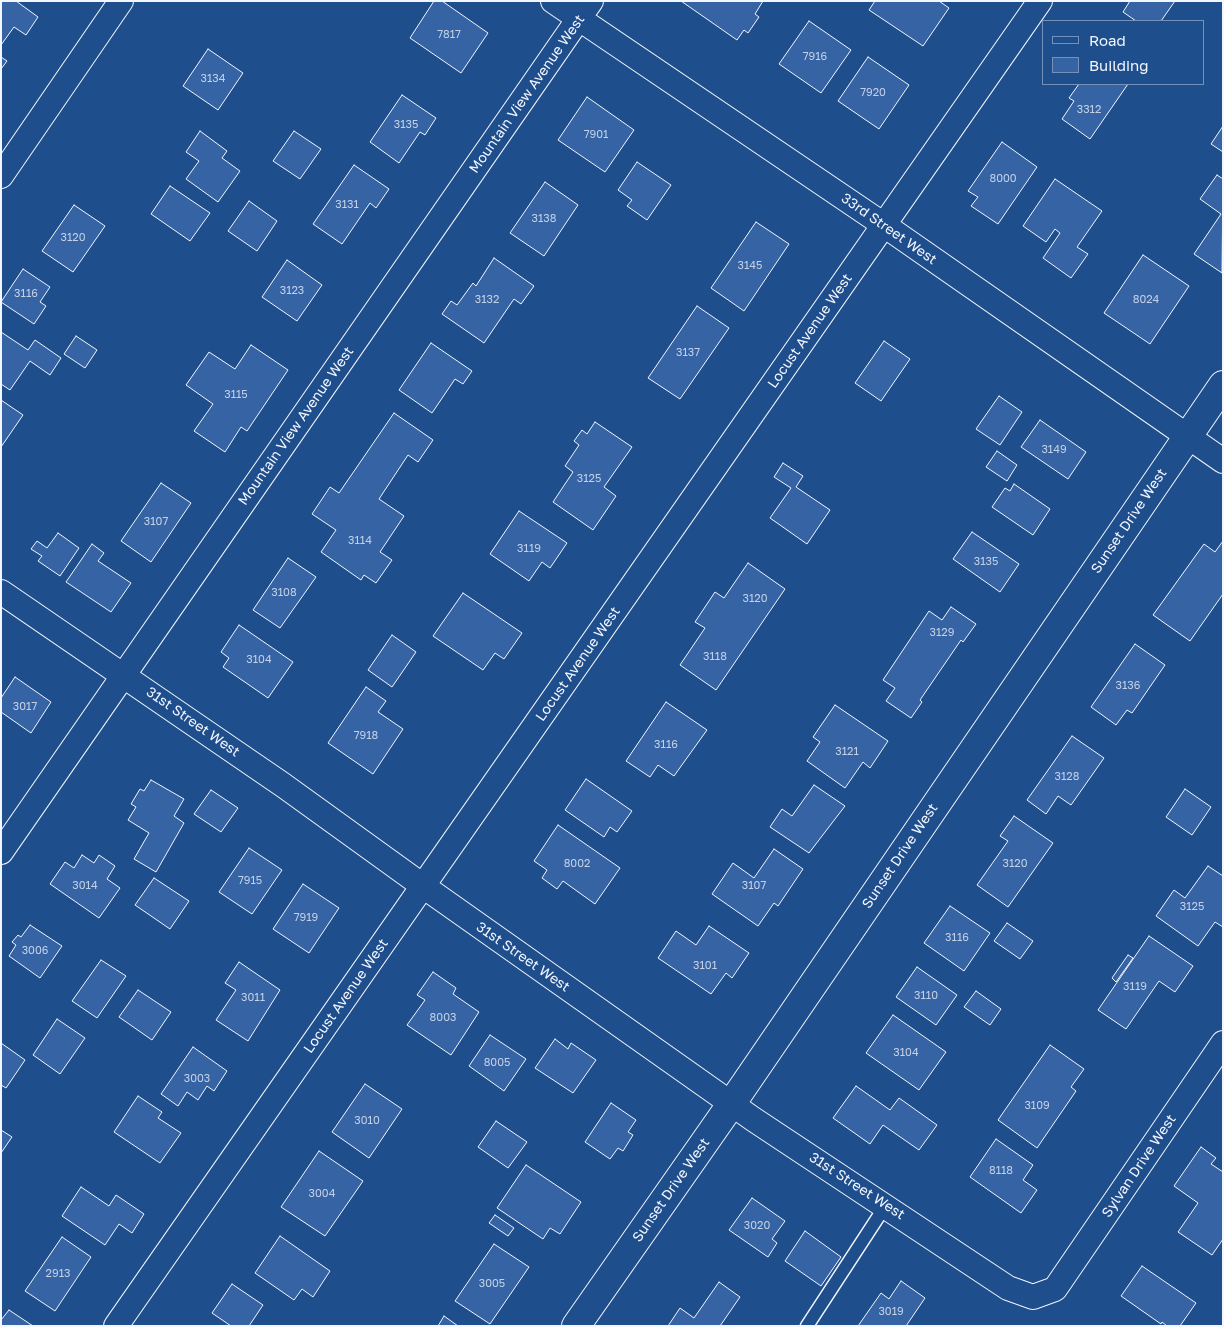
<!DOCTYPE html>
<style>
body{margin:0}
#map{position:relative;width:1224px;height:1327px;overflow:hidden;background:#1f4e8c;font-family:"Golos Text",sans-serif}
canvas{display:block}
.frame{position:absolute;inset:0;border:2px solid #f2f6ff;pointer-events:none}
.legend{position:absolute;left:1042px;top:20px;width:162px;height:65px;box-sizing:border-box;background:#1f4e8c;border:1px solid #7391ba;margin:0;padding:6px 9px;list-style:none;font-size:15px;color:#f2f6ff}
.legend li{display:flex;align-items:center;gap:10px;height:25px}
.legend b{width:25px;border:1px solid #7391ba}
</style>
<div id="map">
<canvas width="1224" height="1327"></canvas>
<div class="frame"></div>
<ul class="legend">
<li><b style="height:6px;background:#1f4e8c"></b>Road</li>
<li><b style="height:14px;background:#3563a3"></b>Building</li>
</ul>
</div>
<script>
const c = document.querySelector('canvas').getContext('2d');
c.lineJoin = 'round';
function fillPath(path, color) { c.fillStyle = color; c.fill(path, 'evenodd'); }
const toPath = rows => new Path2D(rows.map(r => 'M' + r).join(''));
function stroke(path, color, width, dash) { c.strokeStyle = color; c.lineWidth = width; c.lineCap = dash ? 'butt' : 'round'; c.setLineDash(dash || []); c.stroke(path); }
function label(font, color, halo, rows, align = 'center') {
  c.font = font + ' "Golos Text",sans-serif'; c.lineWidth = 4; c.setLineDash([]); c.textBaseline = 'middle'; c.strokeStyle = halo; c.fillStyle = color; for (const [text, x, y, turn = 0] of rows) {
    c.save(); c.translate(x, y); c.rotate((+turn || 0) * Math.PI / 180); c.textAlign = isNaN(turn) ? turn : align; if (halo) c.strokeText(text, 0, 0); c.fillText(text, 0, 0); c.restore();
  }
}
const building = toPath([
 [1,1,16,1,38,17,26,35,14,27,1,45,1,1],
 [434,1,442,1,488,33,461,73,410,38,434,1],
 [681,1,763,1,755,14,759,17,748,33,744,30,737,40,681,1],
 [875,1,939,1,949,8,923,46,869,10,875,1],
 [1130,1,1175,1,1161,21,1136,21,1123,12,1130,1],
 [809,21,851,50,821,93,779,64,809,21],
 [208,49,243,73,218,110,183,86,208,49],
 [1,57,7,61,1,69,1,57],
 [868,57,909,85,879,129,838,101,868,57],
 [1079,84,1128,84,1090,139,1062,119,1074,101,1069,98,1079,84],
 [402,95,436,118,425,135,420,132,399,163,370,142,402,95],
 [587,97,634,130,605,172,558,140,587,97],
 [1223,126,1223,152,1211,144,1223,126],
 [200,131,227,151,222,158,240,171,218,202,186,179,199,161,186,152,200,131],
 [294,131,321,149,300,179,273,161,294,131],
 [1002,142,1037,167,998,224,971,206,978,197,968,191,1002,142],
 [637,162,671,185,647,220,627,206,632,200,618,190,637,162],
 [354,165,389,189,376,208,370,203,342,244,313,224,354,165],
 [1217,175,1223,179,1222,273,1194,254,1221,214,1200,199,1217,175],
 [1055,179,1102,211,1077,247,1088,254,1071,278,1043,258,1060,233,1055,229,1046,242,1023,226,1055,179],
 [545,182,578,205,544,256,510,233,545,182],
 [170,186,210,213,190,241,151,214,170,186],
 [249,201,277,221,257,251,228,231,249,201],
 [74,205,105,226,73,272,42,251,74,205],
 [756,222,789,244,744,311,711,288,756,222],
 [1143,255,1189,286,1150,344,1104,313,1143,255],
 [494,258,534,286,521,304,514,299,484,343,442,314,451,301,457,305,473,283,476,286,494,258],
 [287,260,322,285,297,321,262,297,287,260],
 [23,269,50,287,40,302,46,306,34,324,1,302,23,269],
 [697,306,729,328,680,399,648,378,697,306],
 [1,332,28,350,35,340,61,358,50,375,30,361,10,390,1,384,1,332],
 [76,336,97,350,85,368,64,354,76,336],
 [884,341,910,359,881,401,855,383,884,341],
 [431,343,472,371,463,384,455,379,432,413,399,390,431,343],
 [251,345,288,370,247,431,241,427,225,452,194,431,213,404,186,385,209,352,235,369,251,345],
 [999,396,1022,412,1000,445,976,429,999,396],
 [1,400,23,415,1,447,1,400],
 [394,413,433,440,418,462,408,455,379,499,404,516,380,552,392,560,376,583,364,575,361,580,321,552,336,530,312,514,330,487,339,493,394,413],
 [1040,420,1086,452,1068,479,1021,447,1040,420],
 [595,422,632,447,604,487,616,496,593,530,553,502,573,472,565,466,579,445,574,441,582,430,587,434,595,422],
 [997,451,1017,465,1007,481,986,467,997,451],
 [783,463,803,476,796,487,830,510,807,544,770,518,791,488,774,477,783,463],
 [161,483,191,503,151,562,121,541,161,483],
 [1014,484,1050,509,1033,535,992,507,1005,488,1010,491,1014,484],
 [519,511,567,543,550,568,542,562,529,581,490,554,519,511],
 [972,532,1019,564,1000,592,953,559,972,532],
 [58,533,79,548,60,576,38,561,42,556,31,549,37,541,47,548,58,533],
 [1223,541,1223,594,1190,641,1153,615,1204,544,1215,552,1223,541],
 [92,544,104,553,98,561,131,583,111,612,66,582,92,544],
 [288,558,316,577,280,628,253,610,288,558],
 [748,563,785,589,716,690,680,665,705,628,695,622,715,592,724,598,748,563],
 [463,593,522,633,504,659,495,653,483,670,433,636,463,593],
 [951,607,976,624,963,642,961,640,920,700,922,702,911,718,886,701,895,688,883,680,929,611,942,620,951,607],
 [239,625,293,662,268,698,223,667,229,658,221,652,239,625],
 [392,635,416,652,392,687,368,670,392,635],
 [1135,644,1165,665,1132,713,1127,710,1116,725,1091,707,1135,644],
 [15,677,51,702,31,733,1,712,1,698,15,677],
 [366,687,386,701,378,712,403,729,373,774,328,743,366,687],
 [666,702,707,730,674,776,658,765,650,777,626,761,666,702],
 [835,705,888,741,870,768,863,762,845,788,807,761,820,742,813,737,835,705],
 [1072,736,1104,758,1071,805,1058,796,1046,814,1027,800,1072,736],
 [586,779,632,811,617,832,610,827,604,837,565,810,586,779],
 [151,780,184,799,174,816,184,823,156,872,134,859,149,833,128,820,136,807,131,804,140,789,144,791,151,780],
 [814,785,845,806,809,853,770,827,782,809,792,816,814,785],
 [1185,789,1211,807,1192,835,1166,817,1185,789],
 [211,790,238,808,221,832,194,814,211,790],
 [1014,816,1053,843,1008,907,977,885,1008,841,1000,836,1014,816],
 [558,825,620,868,595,904,563,881,557,889,542,878,547,870,534,861,558,825],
 [249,848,282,870,252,914,219,892,249,848],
 [774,849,803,869,778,906,774,903,758,926,712,894,733,863,754,878,774,849],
 [82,855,94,863,99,855,115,866,107,879,120,888,99,918,50,884,65,862,74,868,82,855],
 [1208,866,1223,876,1223,927,1215,922,1198,946,1156,916,1174,890,1185,898,1208,866],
 [154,878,189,901,170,929,135,905,154,878],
 [303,884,339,908,309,953,273,929,303,884],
 [950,906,990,933,964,971,924,943,950,906],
 [1007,923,1033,941,1020,959,994,941,1007,923],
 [30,925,62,946,40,978,9,956,16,945,12,942,18,935,21,937,30,925],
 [709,926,749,953,732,978,726,973,711,994,658,958,676,931,696,945,709,926],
 [1149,936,1193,966,1175,992,1159,981,1126,1029,1098,1010,1149,936],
 [1128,955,1133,958,1116,982,1112,978,1128,955],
 [101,960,126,976,97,1018,72,1001,101,960],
 [239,962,280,990,248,1041,216,1020,236,990,225,983,239,962],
 [917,967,957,995,936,1025,896,997,917,967],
 [433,972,456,988,453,994,479,1012,451,1055,407,1025,425,1000,417,995,433,972],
 [138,990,171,1012,152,1040,119,1017,138,990],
 [976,991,1001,1009,990,1025,964,1007,976,991],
 [893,1015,946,1052,919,1090,866,1053,893,1015],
 [57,1019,85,1038,60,1074,33,1055,57,1019],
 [490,1035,526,1059,504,1091,469,1066,490,1035],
 [555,1039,568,1049,571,1043,596,1060,573,1093,535,1068,555,1039],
 [1,1043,25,1060,6,1088,1,1085,1,1043],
 [1050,1045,1084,1069,1071,1087,1076,1091,1037,1148,998,1120,1050,1045],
 [193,1047,227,1071,214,1091,207,1086,198,1100,187,1092,178,1106,161,1094,193,1047],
 [365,1084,402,1109,369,1158,332,1132,365,1084],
 [856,1086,890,1110,899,1098,937,1125,919,1150,883,1125,870,1144,833,1118,856,1086],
 [138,1096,162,1112,158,1118,181,1133,160,1163,114,1132,138,1096],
 [611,1103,636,1120,628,1132,633,1135,623,1151,618,1148,610,1159,585,1142,611,1103],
 [496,1121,527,1142,508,1168,478,1147,496,1121],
 [1,1130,12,1137,1,1153,1,1130],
 [996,1139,1033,1165,1023,1180,1037,1190,1021,1213,970,1177,996,1139],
 [1201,1147,1216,1158,1211,1164,1223,1172,1223,1239,1212,1255,1178,1232,1198,1203,1174,1186,1201,1147],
 [319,1151,363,1181,325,1236,281,1207,319,1151],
 [526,1165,581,1202,560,1234,550,1228,543,1239,497,1208,526,1165],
 [81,1187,109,1206,116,1195,144,1214,132,1233,119,1224,105,1245,62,1216,81,1187],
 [752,1198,785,1221,772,1239,777,1243,768,1257,729,1230,752,1198],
 [495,1215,514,1228,508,1236,489,1223,495,1215],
 [805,1231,841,1257,821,1286,785,1261,805,1231],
 [280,1236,330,1271,313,1297,302,1289,294,1300,255,1273,280,1236],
 [62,1237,91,1257,55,1311,25,1291,62,1237],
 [494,1244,529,1267,490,1324,455,1301,494,1244],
 [1142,1266,1196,1303,1180,1326,1167,1326,1162,1322,1161,1324,1121,1296,1142,1266],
 [901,1281,925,1298,906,1326,858,1326,881,1293,889,1299,901,1281],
 [719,1282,740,1297,720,1326,668,1326,680,1308,694,1318,719,1282],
 [232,1284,263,1305,249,1326,231,1326,212,1313,232,1284],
 [9,1310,33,1326,1,1326,1,1320,9,1310],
 [444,1316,458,1326,438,1326,444,1316]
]);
fillPath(building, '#3563a3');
stroke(building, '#f2f6ff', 1);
const service = toPath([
 [807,1326,886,1205]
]);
const minor = toPath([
 [553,1,884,225,1223,461],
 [1,176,121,1],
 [1,592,283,785,423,886,753,1119,1008,1288,1033,1297,1055,1289,1223,1043],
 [1,852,591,1],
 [116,1326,1040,1]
]);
const tertiary = toPath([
 [576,1326,732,1103,1223,385]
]);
stroke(service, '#f2f6ff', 15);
stroke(minor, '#f2f6ff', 26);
stroke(tertiary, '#f2f6ff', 30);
stroke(service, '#1f4e8c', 12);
stroke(minor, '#1f4e8c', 24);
stroke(tertiary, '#1f4e8c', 28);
label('11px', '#c3d1e8', null, [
 ["7817",449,35],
 ["7916",815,57],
 ["3134",213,79],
 ["7920",873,93],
 ["3312",1089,110],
 ["3135",406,125],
 ["7901",596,135],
 ["8000",1003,179],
 ["3131",347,205],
 ["3138",544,219],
 ["3120",73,238],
 ["3145",750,266],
 ["3123",292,291],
 ["3116",26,294],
 ["3132",487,300],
 ["8024",1146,300],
 ["3137",688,353],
 ["3115",236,395],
 ["3149",1054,450],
 ["3125",589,479],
 ["3107",156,522],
 ["3114",360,541],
 ["3119",529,549],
 ["3135",986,562],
 ["3108",284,593],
 ["3120",755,599],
 ["3129",942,633],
 ["3118",715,657],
 ["3104",259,660],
 ["3136",1128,686],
 ["3017",25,707],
 ["7918",366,736],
 ["3116",666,745],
 ["3121",847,752],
 ["3128",1067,777],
 ["8002",577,864],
 ["3120",1015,864],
 ["7915",250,881],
 ["3014",85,886],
 ["3107",754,886],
 ["3125",1192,907],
 ["7919",306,918],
 ["3116",957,938],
 ["3006",35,951],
 ["3101",705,966],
 ["3119",1135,987],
 ["3110",926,996],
 ["3011",253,998],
 ["8003",443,1018],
 ["3104",906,1053],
 ["8005",497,1063],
 ["3003",197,1079],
 ["3109",1037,1106],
 ["3010",367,1121],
 ["8118",1001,1171],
 ["3004",322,1194],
 ["3020",757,1226],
 ["2913",58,1274],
 ["3005",492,1284],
 ["3019",891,1312]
]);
label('14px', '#f2f6ff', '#1f4e8c', [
 ["Mountain View Avenue West",527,94,-55],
 ["33rd Street West",889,229,35],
 ["Locust Avenue West",810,331,-55],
 ["Mountain View Avenue West",296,426,-55],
 ["Sunset Drive West",1129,521,-56],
 ["Locust Avenue West",578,664,-55],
 ["31st Street West",193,722,35],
 ["Sunset Drive West",900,856,-56],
 ["31st Street West",523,957,35],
 ["Locust Avenue West",346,996,-55],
 ["Sylvan Drive West",1139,1166,-56],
 ["31st Street West",857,1186,33],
 ["Sunset Drive West",671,1190,-55]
]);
</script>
